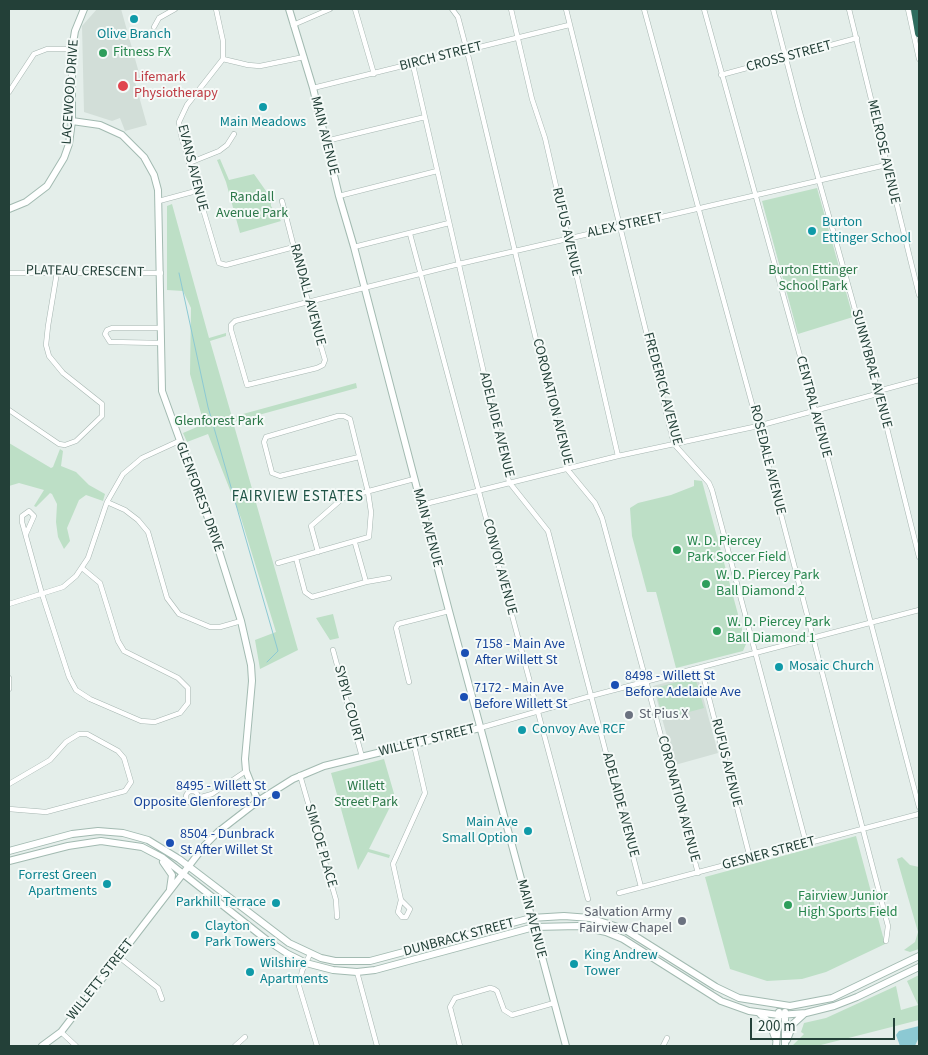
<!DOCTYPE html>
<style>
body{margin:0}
#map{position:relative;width:928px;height:1055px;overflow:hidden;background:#e4eeea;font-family:"Source Sans 3",sans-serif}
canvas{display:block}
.frame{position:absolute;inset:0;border:10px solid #234038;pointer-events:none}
.scale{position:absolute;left:750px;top:1018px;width:145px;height:22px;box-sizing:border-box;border:2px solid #234038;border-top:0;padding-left:6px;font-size:15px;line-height:18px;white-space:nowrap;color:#234038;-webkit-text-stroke:4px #f5faf8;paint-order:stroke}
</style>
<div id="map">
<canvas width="928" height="1055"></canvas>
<div class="frame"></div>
<div class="scale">200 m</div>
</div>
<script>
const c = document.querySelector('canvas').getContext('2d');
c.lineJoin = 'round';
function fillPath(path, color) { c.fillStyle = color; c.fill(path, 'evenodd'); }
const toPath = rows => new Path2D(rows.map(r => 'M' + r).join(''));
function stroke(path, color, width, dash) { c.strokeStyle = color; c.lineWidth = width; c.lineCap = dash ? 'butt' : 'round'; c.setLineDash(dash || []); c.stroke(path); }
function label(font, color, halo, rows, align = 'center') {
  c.font = font + ' "Source Sans 3",sans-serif'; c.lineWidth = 4; c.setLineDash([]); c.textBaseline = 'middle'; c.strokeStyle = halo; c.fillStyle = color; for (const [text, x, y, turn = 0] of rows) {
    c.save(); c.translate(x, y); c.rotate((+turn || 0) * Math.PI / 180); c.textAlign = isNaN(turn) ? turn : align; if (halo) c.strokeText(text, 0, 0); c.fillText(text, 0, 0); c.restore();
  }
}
fillPath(toPath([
 [97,9,121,9,141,80,135,82,147,125,125,131,120,118,112,121,84,112,82,26],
 [697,674,718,753,675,765,653,686]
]), '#d2ded8');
fillPath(toPath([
 [220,159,229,180,254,174,271,198,271,206,281,221,240,233,226,182,217,160],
 [817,188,853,317,798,334,762,201],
 [172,204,209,338,226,333,226,336,210,341,232,417,356,383,357,388,233,422,298,650,260,669,255,640,276,632,241,518,208,434,187,442,183,433,204,424,190,374,191,308,183,291,167,290,167,206],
 [9,443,51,468,53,467,60,449,63,451,61,466,76,472,89,485,105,494,103,501,86,495,79,500,67,528,70,541,64,549,58,537,56,522,57,504,52,494,50,493,36,507,34,506,44,490,19,483,9,486],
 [694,480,702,481,746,644,743,651,676,668,656,592,647,592,632,536,630,508,638,503,671,495,694,486],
 [333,614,339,638,330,640,316,618],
 [695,677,704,708,663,719,655,688],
 [384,759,395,797,369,849,390,855,389,858,368,852,358,870,331,773],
 [856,836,885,944,826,972,802,979,767,981,730,969,705,877],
 [902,857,910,865,919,867,919,949,910,952,904,950,915,942,918,932,897,859],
 [919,975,919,1020,817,1046,792,1046,804,1034,801,1032,804,1023,826,1018,896,986,901,1010,918,1005,907,981]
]), '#bddfc6');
fillPath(toPath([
 [919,1026,919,1037,915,1046,900,1046,896,1035,899,1031]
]), '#8cc9d3');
stroke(toPath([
 [179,273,208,407,278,651,267,662]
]), '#8cc9d3', 1);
const street = toPath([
 [216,9,223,41,223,59,187,105,179,122,181,135,219,263,226,265,294,247],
 [355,9,374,74],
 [452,9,458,17,467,51,567,469,595,503,602,518,698,873],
 [511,9,532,99,545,138,618,456],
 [566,9,674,444,709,483,712,490,806,843],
 [644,9,758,426,888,926,886,941],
 [704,9,815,410,919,807],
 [773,9,799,109,878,392,919,557],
 [849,9,919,295],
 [908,9,919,59],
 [293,25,330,9],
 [154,27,159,18,175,9],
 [223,59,248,65,260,66,304,57],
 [413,65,509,482,548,531,641,887],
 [721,75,857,38],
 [313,88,569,25],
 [9,92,34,54,47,49,72,49],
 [326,141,425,117],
 [189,163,219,151,227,145,234,134],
 [339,196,437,171],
 [159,201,196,191],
 [282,201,308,302,325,360,323,365,317,368,247,385,231,330,231,325,235,321,308,302,459,264,886,165],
 [410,234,588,899],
 [354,247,449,223],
 [9,273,161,273],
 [160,328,112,328,107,330,105,334,110,342,160,343],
 [9,410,59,444,65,445,76,441,102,416,102,404,63,373,49,356,46,345,48,326,57,272],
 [107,502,125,510,138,520,148,532,167,598,179,614,210,627,220,627,241,621],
 [421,505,618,456,758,426,873,395,882,390,919,380],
 [26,534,34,516,29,511,22,516,22,522,42,594,69,677,76,690,90,699,141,721,155,722,180,713,188,703,188,688,178,678,124,651,118,641,100,583,82,568],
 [355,543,366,582],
 [318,552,311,526,343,498,414,479],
 [296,558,305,592,312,597,366,582,389,578],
 [278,563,369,537,371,512,368,492,350,419,344,416,338,416,266,437,264,442,272,473,280,476,359,457],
 [9,604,63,587,76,576,88,558,107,502,123,474,142,458,179,441],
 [333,650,362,757],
 [701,667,750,858],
 [9,678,9,689],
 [409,682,396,628,398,624,449,611],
 [480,728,591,696,919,610],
 [300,775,336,900,337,917],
 [9,784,50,760,66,742,79,734,87,734,118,751,124,758,131,782,125,791,46,812,9,809],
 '186 797a6 6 0 1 1 12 0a6 6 0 1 1-12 0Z',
 [198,798,212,794,246,771],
 [619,893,919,814],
 [401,900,410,909,406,917,402,917,398,912,401,900,393,864,425,793,414,745],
 [310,954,302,971,299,986,317,1046],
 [119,957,158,988,162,999],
 [357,972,377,1046],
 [61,1032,76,1046],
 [235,1046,245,1037],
 [460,1046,450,1007,455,998,490,988,494,989,497,991,504,1010,512,1015,554,1003],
 [663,1046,667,1038]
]);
const secondary = toPath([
 [289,9,313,88,339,196,354,247,449,611,566,1046],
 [72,121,100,125,122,135,144,157,154,175,158,190,162,391,213,532,241,621,251,665,252,681,245,759,246,771,258,801],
 [9,209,26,202,47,186,64,158,69,144,72,121,72,49,75,31,84,9],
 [9,851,72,834,98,831,123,833,148,840,179,859,289,943,321,958,335,961,370,961,531,918,564,916,590,918,624,929,716,987,739,998,790,1006,832,998,919,956],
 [9,861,68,846,101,841,142,847,163,858,268,941,288,954,306,963,333,970,357,972,375,970,534,927,579,926,606,932,623,939,721,1001,749,1011,779,1015,806,1013,834,1006,857,997,919,967],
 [163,862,172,875,170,889],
 [760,1014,770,1023,775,1038],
 [787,1040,793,1024,804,1014],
 [42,1046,61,1032,205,845,218,832,258,801,293,779,324,766,480,728],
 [776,1046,779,1012],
 [785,1046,785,1012]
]);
const highway = toPath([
 [915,9,919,33]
]);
stroke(street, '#a6b6b1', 5.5);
stroke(secondary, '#a2bab1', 8);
stroke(highway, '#c1cac7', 9);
stroke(street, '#fff', 4.5);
stroke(secondary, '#fff', 6);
stroke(highway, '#2e6d5f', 8);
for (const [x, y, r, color] of [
 [134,19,5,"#0f9aa8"],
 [103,53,5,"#2e9e5b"],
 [123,86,6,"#e0444e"],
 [263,107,5,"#0f9aa8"],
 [812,231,5,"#0f9aa8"],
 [677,550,5,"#2e9e5b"],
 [706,584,5,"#2e9e5b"],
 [717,631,5,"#2e9e5b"],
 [465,653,5,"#1a4fb4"],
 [779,667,5,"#0f9aa8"],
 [615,685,5,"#1a4fb4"],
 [464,697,5,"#1a4fb4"],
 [629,715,5,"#6b7280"],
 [522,730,5,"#0f9aa8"],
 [276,795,5,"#1a4fb4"],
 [528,831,5,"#0f9aa8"],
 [170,843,5,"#1a4fb4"],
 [107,884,5,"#0f9aa8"],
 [276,903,5,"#0f9aa8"],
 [788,905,5,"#2e9e5b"],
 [682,921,5,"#6b7280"],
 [195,935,5,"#0f9aa8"],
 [574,964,5,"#0f9aa8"],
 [250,972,5,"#0f9aa8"]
]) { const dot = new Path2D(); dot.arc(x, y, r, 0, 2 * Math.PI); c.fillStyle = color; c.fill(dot); stroke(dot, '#f5faf8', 2); }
label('14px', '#0d838f', '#f5faf8', [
 ["Olive Branch",134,35,"center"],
 ["Main Meadows",263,123,"center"],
 ["Burton",822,223],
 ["Ettinger School",822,239],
 ["Mosaic Church",789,667],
 ["Convoy Ave RCF",532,730],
 ["Main Ave",518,823,"right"],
 ["Small Option",518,839,"right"],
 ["Forrest Green",97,876,"right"],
 ["Apartments",97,892,"right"],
 ["Parkhill Terrace",266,903,"right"],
 ["Clayton",205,927],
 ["Park Towers",205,943],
 ["King Andrew",584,956],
 ["Tower",584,972],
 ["Wilshire",260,964],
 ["Apartments",260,980]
], 'left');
label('14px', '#27864d', '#f5faf8', [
 ["Fitness FX",113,53],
 ["W. D. Piercey",687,542],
 ["Park Soccer Field",687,558],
 ["W. D. Piercey Park",716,576],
 ["Ball Diamond 2",716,592],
 ["W. D. Piercey Park",727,623],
 ["Ball Diamond 1",727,639],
 ["Fairview Junior",798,897],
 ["High Sports Field",798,913]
], 'left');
label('14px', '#234038', '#f5faf8', [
 ["BIRCH STREET",441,57,-14],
 ["CROSS STREET",789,57,-15],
 ["LACEWOOD DRIVE",71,92,-86],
 ["MAIN AVENUE",324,136,76],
 ["MELROSE AVENUE",883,152,77],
 ["EVANS AVENUE",192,168,76],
 ["ALEX STREET",625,226,-12],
 ["RUFUS AVENUE",566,232,77],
 ["PLATEAU CRESCENT",85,272,1],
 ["RANDALL AVENUE",307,295,75],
 ["SUNNYBRAE AVENUE",871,369,75],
 ["FREDERICK AVENUE",662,389,75],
 ["CORONATION AVENUE",552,402,76],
 ["CENTRAL AVENUE",813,407,75],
 ["ADELAIDE AVENUE",496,425,76],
 ["ROSEDALE AVENUE",767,460,76],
 ["GLENFOREST DRIVE",199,497,70],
 ["MAIN AVENUE",427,528,75],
 ["CONVOY AVENUE",499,567,75],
 ["SYBYL COURT",348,704,75],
 ["WILLETT STREET",427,741,-14],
 ["RUFUS AVENUE",726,763,76],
 ["CORONATION AVENUE",678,799,75],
 ["ADELAIDE AVENUE",620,805,75],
 ["SIMCOE PLACE",320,846,74],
 ["GESNER STREET",769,854,-15],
 ["MAIN AVENUE",531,919,75],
 ["DUNBRACK STREET",459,938,-15],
 ["WILLETT STREET",101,980,-52]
]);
label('14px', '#be3a42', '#f5faf8', [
 ["Lifemark",134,78],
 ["Physiotherapy",134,94]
], 'left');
label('14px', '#2c7849', '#f5faf8', [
 ["Randall",252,198],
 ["Avenue Park",252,214],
 ["Burton Ettinger",813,271],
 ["School Park",813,287],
 ["Glenforest Park",219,422],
 ["Willett",366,787],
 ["Street Park",366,803]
]);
label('14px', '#164399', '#f5faf8', [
 ["7158 - Main Ave",475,645],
 ["After Willett St",475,661],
 ["8498 - Willett St",625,677],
 ["Before Adelaide Ave",625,693],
 ["7172 - Main Ave",474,689],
 ["Before Willett St",474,705],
 ["8495 - Willett St",266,787,"right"],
 ["Opposite Glenforest Dr",266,803,"right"],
 ["8504 - Dunbrack",180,835],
 ["St After Willet St",180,851]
], 'left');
label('14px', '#5b616d', '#f5faf8', [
 ["St Pius X",639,715],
 ["Salvation Army",672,913,"right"],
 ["Fairview Chapel",672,929,"right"]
], 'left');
c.letterSpacing = '1px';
label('15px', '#1e5345', '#f5faf8', [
 ["FAIRVIEW ESTATES",298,498]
]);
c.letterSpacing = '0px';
</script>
